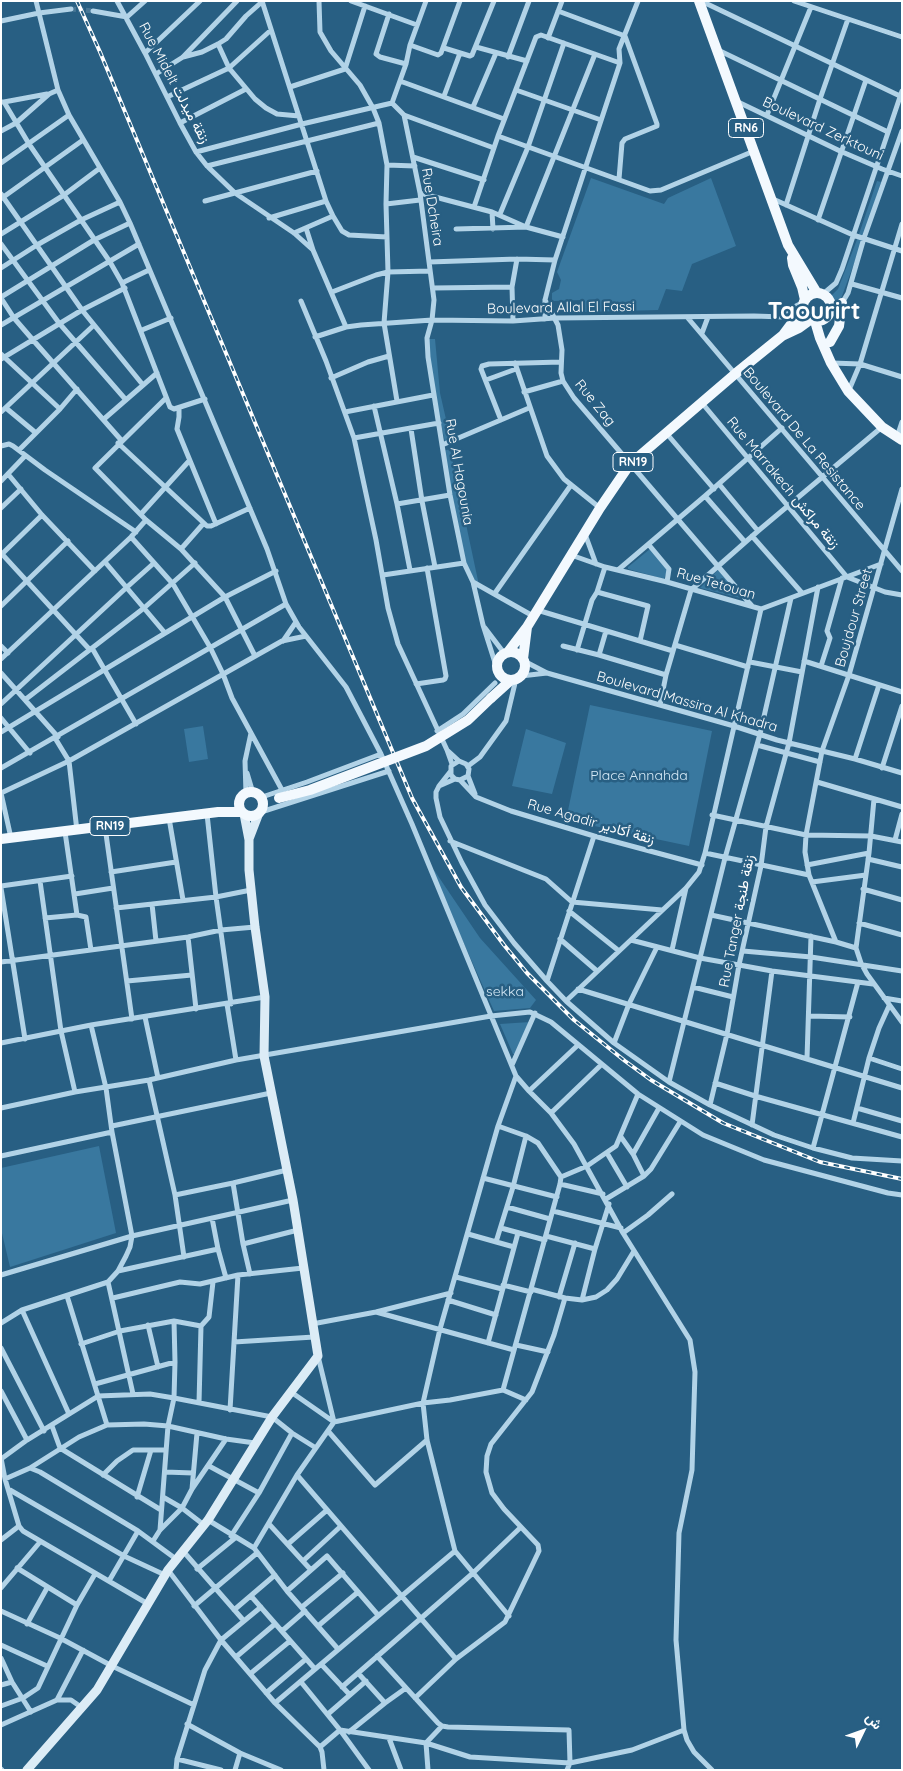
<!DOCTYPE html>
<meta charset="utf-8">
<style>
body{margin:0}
#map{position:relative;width:903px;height:1771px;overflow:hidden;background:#285f83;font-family:Quicksand,Vazirmatn,sans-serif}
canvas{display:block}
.frame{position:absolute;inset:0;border:2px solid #fff;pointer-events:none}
.north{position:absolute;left:838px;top:1706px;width:50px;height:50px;-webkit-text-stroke:4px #285f83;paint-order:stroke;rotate:48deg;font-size:14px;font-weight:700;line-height:20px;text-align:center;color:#fff}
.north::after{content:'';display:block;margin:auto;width:18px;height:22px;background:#fff;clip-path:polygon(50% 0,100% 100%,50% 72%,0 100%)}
</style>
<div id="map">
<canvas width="903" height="1771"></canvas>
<div class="frame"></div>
<div class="north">ش</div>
</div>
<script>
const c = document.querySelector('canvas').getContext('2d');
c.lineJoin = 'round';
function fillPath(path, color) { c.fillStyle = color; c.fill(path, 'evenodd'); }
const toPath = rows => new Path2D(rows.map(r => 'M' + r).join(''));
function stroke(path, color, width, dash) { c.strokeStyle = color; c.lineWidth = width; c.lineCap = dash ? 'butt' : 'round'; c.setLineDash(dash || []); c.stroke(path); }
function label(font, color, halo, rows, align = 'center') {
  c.font = font + ' Quicksand,Vazirmatn,sans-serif'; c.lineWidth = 5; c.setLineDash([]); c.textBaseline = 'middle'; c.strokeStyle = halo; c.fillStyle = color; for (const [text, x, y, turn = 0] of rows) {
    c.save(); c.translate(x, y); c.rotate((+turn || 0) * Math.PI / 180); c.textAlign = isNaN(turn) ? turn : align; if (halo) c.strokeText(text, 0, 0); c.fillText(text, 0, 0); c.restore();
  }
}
fillPath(toPath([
 [591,178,664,204,668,198,711,178,736,246,692,264,682,291,666,289,658,310,582,312,582,300,552,301,552,293,559,289,561,280,557,272],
 [877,181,881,182,862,242,839,304,833,309,827,300,838,289,858,237],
 [427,339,435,339,440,393,451,441,445,442,435,398],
 [450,449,480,590,469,580,443,451],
 [650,549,668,569,664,579,628,569,628,567],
 [718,570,741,596,740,598,700,588],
 [590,705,712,731,689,846,566,820],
 [203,726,208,759,189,762,184,729],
 [526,729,566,743,552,794,512,786],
 [434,870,480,938,536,1000,530,1008,494,1011,432,872],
 [530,1022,515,1054,513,1054,500,1024],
 [99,1146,116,1233,10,1267,1,1229,1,1168]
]), '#39789f');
stroke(toPath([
 [71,9,93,11]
]), '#487796', 5, [5, 2.5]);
stroke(toPath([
 [36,1,58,90,69,115,120,202,130,223,267,549,286,604,299,627,346,687,381,754,412,824,516,1076,529,1091,551,1113,574,1144,623,1233,690,1340,695,1372,692,1470,679,1533,676,1640,684,1730,687,1740,694,1752,712,1770],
 [117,1,145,53,180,123,196,152,207,166,235,193,294,233,313,250,346,327],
 [262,1,326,201,333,216,342,231,349,235,387,237],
 [319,1,320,32,331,51,360,85,373,108,379,123,387,165,386,204,388,272,384,323,397,401],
 [351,1,417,25],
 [701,1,900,96],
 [794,1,902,37],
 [93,11,127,17,145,1],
 [558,11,625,36,657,124,657,126,625,139,622,143,619,179],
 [389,14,376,54,380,57,406,64],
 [1,21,39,13,71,9],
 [548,38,562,1],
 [218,44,229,68,255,99,266,108,277,114,299,116],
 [410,45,438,55,441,53,460,1],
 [476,47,527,61],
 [444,48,470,56,472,55,494,1],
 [718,50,888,132],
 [145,53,200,1],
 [183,57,202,52,218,44,226,39,246,16,263,1],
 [508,57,529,1],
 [156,74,183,57,237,1],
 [400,81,504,119],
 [290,87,345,69,365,6],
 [516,90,601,120],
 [444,96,460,53],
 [167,97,229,68,271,30],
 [736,101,840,151,882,169,902,176],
 [1,102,4,102,29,144,110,262,122,283,170,407,174,409,205,399],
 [4,102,47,94],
 [392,103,404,115,420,193,434,300,432,320,427,338,428,357,450,495,464,563,473,582,483,625,497,669],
 [392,103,406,64,410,45,426,1],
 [473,107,496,53],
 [404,115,494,148],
 [767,115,811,7],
 [180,123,246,89],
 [1,131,16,123,49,94,58,90],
 [498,136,650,191,661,190,754,151],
 [196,152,302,124,392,103],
 [413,157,484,180],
 [1,163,69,115],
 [387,165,415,166],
 [207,166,379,123],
 [420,193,492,212,526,227,563,237],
 [1,194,82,310,143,385],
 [2,198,83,140],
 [773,199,853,235,902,251],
 [205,201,317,171],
 [386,204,420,200],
 [786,205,820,99,848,19],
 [474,207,498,136,536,37,541,35,620,63],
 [492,212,493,229],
 [500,214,528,147,564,43],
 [269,218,326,201],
 [818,220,866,80],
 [306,228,313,250],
 [456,229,526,227,595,54],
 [294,233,333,216],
 [1,234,64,195,100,168],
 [1,244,59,323,126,400],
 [429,262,517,259,555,260],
 [1,268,37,245,81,220,120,202],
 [122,283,149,270],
 [852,284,902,298],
 [433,288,512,287],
 [332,292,376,275,388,272,430,271],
 [823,294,836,283,842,269,902,91],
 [1,297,94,240,130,223],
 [1,298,14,318,33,340,122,441],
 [545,300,558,325,562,350,561,373,563,381,574,398,752,606],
 [301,301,326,361,354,438,376,540,388,608,398,644,447,750],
 [831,311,842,303,848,293,864,238,902,131],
 [776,316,804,302],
 [687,317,902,571],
 [545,319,545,300,555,260,620,63,619,49,638,1],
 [513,321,512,287,517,259],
 [1,325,139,244],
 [142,330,171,318],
 [702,333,708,317],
 [315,337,346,327,361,325,432,320,513,321,555,318,754,316,784,317,795,315],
 [1,354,60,409],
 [1,359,82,310,125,288],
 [515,363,547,456,564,479,600,508],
 [832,363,860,364,902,377],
 [331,378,368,362,389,356],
 [486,380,516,369],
 [849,390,860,364,902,224],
 [524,392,563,381],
 [166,398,95,468,146,520,181,549,225,597,255,656],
 [702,403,847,577,885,592,902,595],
 [374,406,397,504,410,570],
 [6,408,36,433],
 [179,408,179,417,177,429,216,524],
 [1,412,94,325],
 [345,412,433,395],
 [104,419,157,373],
 [501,420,481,369,482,366,489,364,561,362],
 [411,429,422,501,435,567],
 [667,434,714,489],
 [897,437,902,422],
 [354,438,439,423],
 [118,443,207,526,211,526,250,508],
 [442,445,529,408],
 [1,446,9,444,13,446,45,470,136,532],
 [19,450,60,409,77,389],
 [8,474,42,515,95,571],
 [1,481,25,456],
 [719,484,758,531],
 [705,496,745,542],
 [397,504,450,495],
 [1,508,21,489],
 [141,514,189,461],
 [585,534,596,564],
 [752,536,802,593],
 [131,537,173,584,210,647,223,674,232,698,282,790],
 [649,545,669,569,667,582],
 [181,549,203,524],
 [1,553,90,650],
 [1,555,42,515],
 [571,555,605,567,667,582,761,609,881,564],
 [105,562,165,633],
 [618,570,705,496,782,428],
 [383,575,464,563],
 [473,582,533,616],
 [597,592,648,606,640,641],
 [495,593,571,485],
 [1,606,68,541],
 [537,610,673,651],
 [485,628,504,653],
 [283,641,296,622],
 [675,645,748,667],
 [1,646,8,653],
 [563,646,599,655,666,675],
 [92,648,136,724],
 [577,650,592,600,597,592,605,567],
 [599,655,606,631],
 [1,659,131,537,146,520],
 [524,661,547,673,734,726,777,740,855,759,902,773],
 [804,661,902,692],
 [750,662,802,672],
 [821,666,830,638,827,631,842,578],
 [1,673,58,737],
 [521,676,547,673],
 [416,684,443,680,445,679,446,676,427,568],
 [26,699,144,608,195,563],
 [1,704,126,588,154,563],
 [660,705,666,675,691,590,758,531,882,427],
 [1,718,30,753],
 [437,731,463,714,495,683],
 [1,732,225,597,276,571],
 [55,738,69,761,77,831],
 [757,745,820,762],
 [855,759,879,685],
 [452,764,447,750,459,761],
 [468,766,480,757,506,721,516,679],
 [1,768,286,604],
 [882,768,902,706],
 [450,772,439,786,455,779],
 [247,773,253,793],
 [468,776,475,794],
 [460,780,468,776,469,769,466,764,459,761,451,766,451,775,455,779,460,780,476,797,511,811,594,836,702,865],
 [817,782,902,807],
 [439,786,436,792,436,798,440,817,462,863,485,905,514,943,547,981,566,1001,614,1043,669,1082,710,1105,774,1135,813,1148,852,1158,902,1161],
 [1,793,69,761,282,641,306,636],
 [1,793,11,838],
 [246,794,245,761,251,733],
 [265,796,307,782,381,754],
 [874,799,869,853,856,948,861,963,867,974,902,1022],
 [261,812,389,771],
 [207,814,216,897,231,1004],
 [712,815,806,835,871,836,902,842],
 [169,818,183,900],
 [105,827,132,1019],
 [65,832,77,915,86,917,91,950],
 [895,840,902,814],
 [450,841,546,879,572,902,662,910],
 [705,853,809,875],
 [868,859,902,867],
 [807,865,869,853],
 [111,872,176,862],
 [40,881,61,1031,75,1092],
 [812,882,866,875],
 [1,886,72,876],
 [1,888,25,1039],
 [863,889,902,900],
 [75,894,113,888],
 [152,904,156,941],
 [116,908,216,897,251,890],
 [569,911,619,951],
 [711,915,836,942,856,948],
 [45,918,77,915],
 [859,923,902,935],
 [188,937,196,1009],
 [560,939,597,971],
 [631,940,700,958,739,965,772,971,873,984],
 [836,942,809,875,805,852,806,835,822,751,849,675,902,489],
 [672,950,686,888],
 [743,951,811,957,902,971],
 [1,962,188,937,221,930,255,927],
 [127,981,192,975],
 [547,981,594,836],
 [693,987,733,997],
 [578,989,902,1088],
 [884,998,902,1001],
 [566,1001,686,888,699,872,705,853,761,609],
 [227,1004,236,1060],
 [809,1016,850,1017],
 [145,1017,158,1078],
 [1,1043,91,1025,265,997],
 [614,1043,629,1004,657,947],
 [807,1058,811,936],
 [869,1058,902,1069],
 [512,1065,535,1013],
 [149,1080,175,1195,184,1257],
 [669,1082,725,858,760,734,791,598],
 [715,1083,755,1096,902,1137],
 [529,1091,578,1045],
 [710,1105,727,1034,739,965,761,866,766,827,789,743,818,587],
 [1,1108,75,1092,149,1080,236,1060,491,1016,530,1012,551,1022,638,1094,703,1135,764,1160,888,1193,902,1195],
 [857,1108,902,1121],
 [551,1113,601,1065],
 [853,1123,869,1058,879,1028,889,1006],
 [752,1125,772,971],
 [112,1126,271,1093],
 [498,1126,526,1136,538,1143,561,1177,560,1184,503,1390],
 [621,1137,633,1154,644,1176],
 [813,1148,858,982],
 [607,1153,627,1187],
 [633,1154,659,1108],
 [1,1156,112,1132,106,1088,91,1025],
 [561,1177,587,1166,616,1146,638,1094],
 [483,1178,557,1197],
 [233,1183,243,1244,250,1274],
 [560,1184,603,1194],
 [175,1195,233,1183,287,1170],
 [606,1199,644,1176,651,1169,680,1122],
 [507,1207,550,1219],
 [553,1211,621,1228],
 [212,1218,218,1249,226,1278],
 [501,1228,545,1240],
 [623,1233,648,1215,672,1194],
 [468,1234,514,1247],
 [546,1236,595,1249],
 [496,1242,513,1187,526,1136],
 [243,1244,298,1230],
 [118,1271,218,1249],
 [1,1275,132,1236,293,1200],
 [456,1277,502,1289],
 [108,1282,133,1394],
 [503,1285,531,1292],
 [531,1289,565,1298,582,1300,596,1297,607,1290,617,1279,634,1251],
 [67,1296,107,1425],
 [559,1297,575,1243],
 [113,1298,180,1282,200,1284,238,1275,303,1268],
 [448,1300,496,1315],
 [582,1300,595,1249,609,1204],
 [22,1310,69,1414],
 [376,1312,514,1350],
 [1,1323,22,1310,108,1282,118,1271,126,1256,130,1247,132,1236,112,1132],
 [312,1324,376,1312,451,1293],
 [148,1325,158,1367],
 [234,1342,314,1337],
 [488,1343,518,1233],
 [81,1344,120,1331,174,1321,201,1326,209,1317,213,1282],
 [516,1345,548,1352],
 [1,1348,44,1431],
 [318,1356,334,1422,297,1475,254,1548,287,1591,338,1649],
 [95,1384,175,1362],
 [1,1391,27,1440],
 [291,1392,334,1422,423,1403,450,1400,503,1390,526,1400],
 [199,1403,201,1326],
 [230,1410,238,1275],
 [52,1426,60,1448,161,1510],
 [328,1431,375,1485,427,1440],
 [1,1458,5,1479,19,1526,23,1531,148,1604],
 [1,1459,27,1440,98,1396,150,1394,174,1398,175,1362,174,1321],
 [209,1466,259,1493],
 [30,1468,79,1437,107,1425,144,1424,168,1426,226,1439,255,1443],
 [165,1472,193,1473],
 [103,1475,117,1461,133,1450,166,1450],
 [297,1475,456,1659],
 [5,1479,30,1468,40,1472,138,1531,176,1559],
 [192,1489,197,1433],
 [10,1490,124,1556,165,1575],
 [137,1497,151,1450],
 [163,1497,182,1508,204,1525],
 [208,1520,254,1548],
 [269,1524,311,1570],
 [160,1530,168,1426,174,1398,272,1417,292,1433,316,1448],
 [231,1536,259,1493,292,1433],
 [1,1540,19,1526],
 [153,1541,160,1530,182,1508,192,1489,226,1439],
 [288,1544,327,1510],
 [183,1551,244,1621],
 [303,1561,341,1526],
 [17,1568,77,1605],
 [197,1569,235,1538],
 [168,1570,221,1640,275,1703,320,1747,322,1752,324,1770],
 [109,1581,138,1531],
 [1,1588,40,1542],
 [287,1591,327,1556,378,1615],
 [251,1596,315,1669],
 [194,1606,257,1553],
 [302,1607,343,1573],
 [234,1610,275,1575],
 [1,1611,60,1638,112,1666,194,1705],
 [509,1616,455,1551,427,1440,423,1403,440,1329,498,1126,516,1076],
 [27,1624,47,1588],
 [318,1626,358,1592],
 [282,1631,305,1611],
 [1,1645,47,1666],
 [377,1656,438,1723,442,1726,448,1727,569,1730,570,1763,567,1770],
 [236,1657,275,1624],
 [1,1658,12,1682,31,1712],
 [321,1664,350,1695],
 [358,1673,385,1703],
 [250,1674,290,1641],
 [301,1682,340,1730,369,1770],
 [1,1685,12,1682],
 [342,1687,473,1573,521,1527],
 [266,1693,306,1659],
 [415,1698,456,1659,505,1622,539,1551,538,1545,504,1509,492,1493,486,1472,487,1456,491,1444,532,1392,554,1335,565,1298],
 [57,1700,83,1650],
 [275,1703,455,1551],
 [1,1706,23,1698,38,1688,77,1605,95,1574],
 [328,1714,366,1681],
 [187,1724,240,1753,281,1770],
 [1,1725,57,1700,71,1700,81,1707],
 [349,1732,385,1703,406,1688],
 [389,1738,401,1770],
 [320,1747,340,1730,426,1743,470,1757,570,1763,632,1750,684,1730],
 [177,1759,221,1770],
 [1,1769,2,1770],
 [176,1770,177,1759,205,1670,221,1640,261,1607],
 [235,1770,240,1753],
 [428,1770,426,1743,442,1726]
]), '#b2d3e7', 5);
stroke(toPath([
 [249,839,259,813],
 [27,1770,97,1690,168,1570,208,1520,272,1417,318,1356,293,1200,264,1056,265,997,255,927,249,870,249,840,244,814]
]), '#dcecf6', 9);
stroke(toPath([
 [699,1,788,245,817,293],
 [792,258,793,265,802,287,805,300],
 '803 307a14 14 0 1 1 28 0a14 14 0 1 1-28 0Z',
 [815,321,820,338,831,363,848,391,882,427,902,440],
 [783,335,795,319,804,313],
 [830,342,839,326,842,303],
 '497 666a14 14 0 1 1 28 0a14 14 0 1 1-28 0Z',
 [508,652,527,627,600,508,630,464,735,374,782,336,799,328,810,320],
 [523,659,527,627],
 [491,698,511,680],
 '239 804a12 12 0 1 1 24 0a12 12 0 1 1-24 0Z',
 [1,839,218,812,242,812]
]), '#f3f9fe', 10);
const rail = toPath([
 [77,1,100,52,412,798,461,887,504,945,527,973,574,1020,625,1061,651,1080,723,1123,820,1162,902,1179]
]);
stroke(rail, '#fff', 4);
stroke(rail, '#285f83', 2, [5.5]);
stroke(toPath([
 [279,798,310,790,426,746,468,720,491,698]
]), '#f3f9fe', 10);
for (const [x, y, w] of [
 [746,128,35],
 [633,462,40],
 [110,826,40]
]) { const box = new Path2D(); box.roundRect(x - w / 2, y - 9.5, w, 19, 4); c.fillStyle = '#285f83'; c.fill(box); stroke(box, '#fff', 1); }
label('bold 12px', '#fff', null, [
 ["RN6",746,128],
 ["RN19",633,462],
 ["RN19",110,826]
]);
label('14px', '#fff', '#285f83', [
 ["Rue Midelt زنقة ميدلت",174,83,62],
 ["Boulevard Zerktouni",823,129,25],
 ["Rue Dcheira",432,207,81],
 ["Boulevard Allal El Fassi",561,308,-1],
 ["Rue Zag",595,403,51],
 ["Boulevard De La Resistance",804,439,50],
 ["Rue Al Hagounia",459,472,80],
 ["Rue Marrakech زنقة مراكش",783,483,50],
 ["Rue Tetouan",716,584,16],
 ["Boujdour Street",854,618,-74],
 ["Boulevard Massira Al Khadra",687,702,16],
 ["Rue Agadir زنقة أكادير",591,822,16],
 ["Rue Tanger زنقة طنجة",737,921,-79]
]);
label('14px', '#d5e9f6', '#285f83', [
 ["Place Annahda",639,776],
 ["sekka",505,992]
]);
label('bold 24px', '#fff', '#285f83', [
 ["Taourirt",814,312]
]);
</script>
